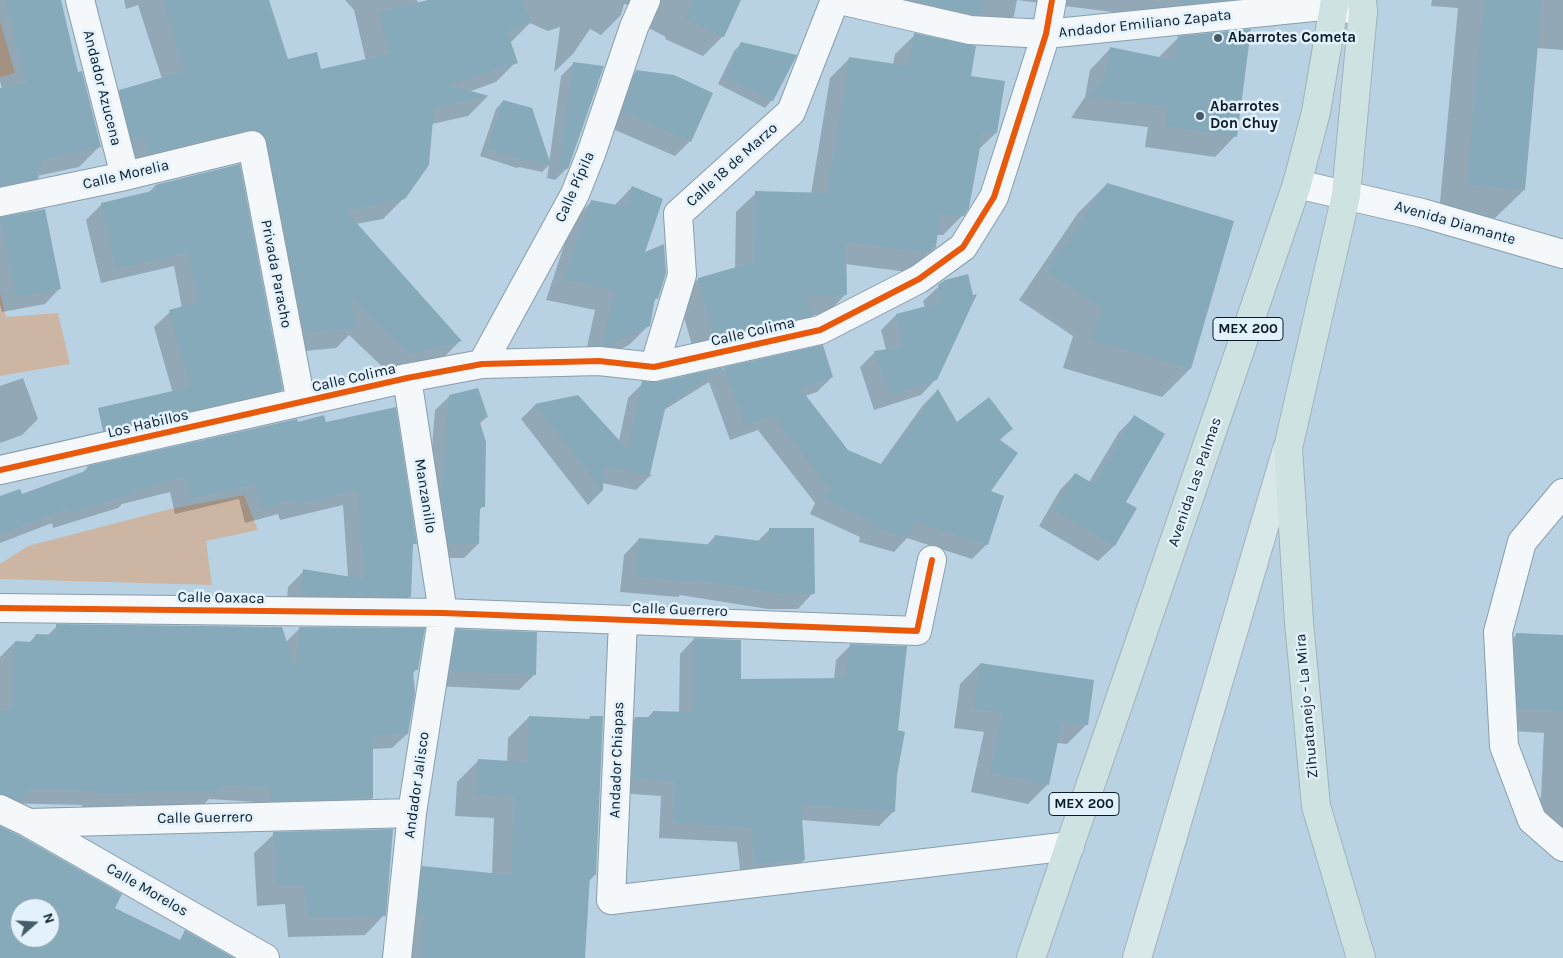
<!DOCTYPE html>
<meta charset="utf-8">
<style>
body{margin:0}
#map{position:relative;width:1563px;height:958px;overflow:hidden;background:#b8d2e4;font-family:Karla,sans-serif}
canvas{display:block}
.north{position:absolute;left:10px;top:898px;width:50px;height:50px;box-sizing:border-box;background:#e3f1fc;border:1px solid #8c9ca7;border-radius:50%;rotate:71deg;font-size:14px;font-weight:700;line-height:20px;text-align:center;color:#091c28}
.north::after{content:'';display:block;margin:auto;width:18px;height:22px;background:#465c6a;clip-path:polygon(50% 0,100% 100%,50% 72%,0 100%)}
</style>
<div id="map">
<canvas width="1563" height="958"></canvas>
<div class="north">N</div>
</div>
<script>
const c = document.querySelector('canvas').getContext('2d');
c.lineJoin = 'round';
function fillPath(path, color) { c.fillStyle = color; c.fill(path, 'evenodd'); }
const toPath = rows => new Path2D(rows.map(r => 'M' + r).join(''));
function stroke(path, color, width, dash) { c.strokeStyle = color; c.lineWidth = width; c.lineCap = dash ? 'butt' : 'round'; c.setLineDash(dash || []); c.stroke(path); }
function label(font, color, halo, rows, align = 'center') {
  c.font = font + ' Karla,sans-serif'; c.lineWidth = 5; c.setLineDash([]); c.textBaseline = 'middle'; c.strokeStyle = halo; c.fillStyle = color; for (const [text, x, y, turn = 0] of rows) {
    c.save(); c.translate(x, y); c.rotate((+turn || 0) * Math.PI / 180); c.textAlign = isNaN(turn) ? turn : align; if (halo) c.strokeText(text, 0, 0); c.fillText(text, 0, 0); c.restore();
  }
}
fillPath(toPath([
 [0,21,15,73,0,77],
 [0,293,6,317,58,313,70,364,0,376],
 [244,495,258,530,206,541,212,585,0,579,0,564,28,546,170,509]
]), '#ccb6a3');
fillPath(toPath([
 [0,0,60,0,77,74,100,146,79,167,37,176,38,178,17,199,0,202,0,89,2,89,0,81],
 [124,0,268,0,287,60,321,71,366,61,354,10,345,0,417,0,418,4,433,0,740,0,723,36,703,56,665,39,666,37,641,24,631,5,624,4,621,15,601,35,590,29,573,54,554,72,560,27,548,31,530,23,510,43,516,62,496,82,468,92,487,97,468,116,432,124,404,198,383,219,356,224,460,341,440,361,389,373,349,335,336,348,284,353,243,154,129,174,100,111,120,91,162,79,138,5,126,9],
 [855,0,1253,0,1160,18,1017,0,1014,16,990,40],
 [1432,0,1563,0,1563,50,1537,48,1524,190,1495,218,1439,213,1458,8,1431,6],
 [915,35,969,77,1004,82,996,133,978,150,963,215,943,235,936,235,935,247,908,272,845,264,845,295,826,315,812,315,792,335,695,356,679,299,698,279,735,269,736,212,756,193,811,194,830,78,850,58,893,65,895,54],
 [1178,38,1235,136,1215,157,1145,147,1148,127,1071,118,1085,97,1090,70,1110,49,1158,58],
 [742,43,772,100,765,108,718,84,734,51],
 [573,64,567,168,555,180,547,178,549,165,542,172,519,167,517,168,480,156,496,109,503,101,549,163,561,76],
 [636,72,690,141,675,156,615,130,607,128,621,87],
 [1107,184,1190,369,1162,397,1063,368,1073,336,1019,300,1078,213],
 [155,186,281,390,266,405,172,426,165,406,174,397,154,327,170,312,182,308,174,266,101,283,86,220,102,204,148,193],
 [632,187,642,255,657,298,653,302,649,325,629,345,586,365,583,365,595,310,546,300,572,221,592,201,614,206],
 [44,210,60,288,45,304,2,312,0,305,0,218],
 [945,281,936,379,921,395,874,410,860,367,875,352,886,350,881,330,896,315,925,308,923,301],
 [822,347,832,377,817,392,805,396,848,451,880,465,923,405,937,391,956,424,1011,429,999,441,989,492,987,544,972,559,907,538,894,552,859,542,860,537,810,514,815,503,758,430,730,440,709,382,664,410,649,475,650,476,636,490,602,483,602,491,588,505,521,419,535,405,578,396,619,441,628,398,643,383,658,384],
 [23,378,38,419,22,435,0,443,0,386],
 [450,396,487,417,479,424,483,506,479,511,478,544,464,558,434,558,427,511,435,410],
 [1134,417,1124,502,1135,509,1114,546,1098,561,1039,526,1060,490,1075,474,1089,482,1119,432],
 [297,423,325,424,415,543,411,547,410,596,394,612,286,611,288,587,304,571,348,577,343,505,280,520,278,514,245,523,239,499,175,514,170,492,122,504,118,508,53,528,52,523,0,543,0,498,21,495,82,473,87,468],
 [770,529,813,593,798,609,768,609,680,595,678,597,620,592,624,555,639,539,707,545,715,536,757,542],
 [57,626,286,642,300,628,417,669,412,674,407,734,392,748,372,749,372,798,357,813,257,815,256,802,209,799,203,805,126,805,122,808,82,807,82,805,0,803,0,657,15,642,29,643,36,635,47,636],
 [457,630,534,675,519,690,435,686,441,646],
 [1517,634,1563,636,1563,847,1540,846,1523,830,1524,815,1541,797,1544,733,1497,730,1495,656],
 [694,639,739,681,834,679,836,660,851,645,897,731,894,811,879,826,801,820,804,860,789,874,741,878,737,842,659,838,661,796,618,793,620,733,635,718,647,718,653,712,679,713,680,654],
 [980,664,1086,725,1067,744,1056,743,1047,785,1028,804,971,792,984,732,954,728,960,684],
 [529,717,588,720,590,717,595,875,588,882,584,958,401,958,401,888,423,867,492,874,494,818,455,816,457,782,478,761,507,762,508,738],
 [274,834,384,915,365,935,288,937,285,904,257,906,254,853]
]), '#0003');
fillPath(toPath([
 [6,0,61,0,78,72,82,71,101,147,40,160,43,167,37,169,39,178,0,186,0,88,26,83],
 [163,0,269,0,288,59,317,52,321,69,389,54,379,12,428,0,523,0,531,23,507,31,518,63,449,85,489,96,434,108,429,165,405,199,346,211,462,341,409,354,349,296,358,328,304,333,267,142,263,134,256,130,248,130,148,154,145,137,132,140,119,90,185,71],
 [693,0,741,0,724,37,685,19],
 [920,0,984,0,981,15,972,14,920,2],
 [1183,0,1227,0,1182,5],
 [1484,0,1542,0,1525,190,1467,185],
 [1251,29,1237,137,1165,126,1168,107,1090,97,1105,75,1110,47,1174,60,1178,36],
 [914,33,976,46,971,76,1005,81,997,133,983,131,969,208,964,216,940,214,936,247,929,253,846,242,847,295,806,296,813,316,714,338,698,278,754,262,755,191,828,193,830,168,832,168,849,57,909,66],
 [741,42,797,55,773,101,725,77],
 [573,62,604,66,568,169,559,167],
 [636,70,674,75,713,93,691,142,631,115,621,113],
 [503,100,532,108,551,165,526,159,526,161,487,149],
 [240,164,283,390,103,431,98,408,190,387,169,310,198,302,189,252,116,269,101,203,156,190,155,185],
 [1107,183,1234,221,1191,369,1091,340,1101,308,1047,271],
 [632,186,663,199,645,252,664,244,666,273,658,299,655,298,650,326,607,346,602,346,614,290,564,280,591,200,627,207],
 [45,209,61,289,17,297,0,217],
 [968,274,973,295,977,294,937,380,890,395,874,351,903,347,896,314,942,302,938,285,945,280],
 [823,345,833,377,800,388,848,450,883,465,938,389,957,422,989,397,1013,429,999,439,1018,453,991,491,1004,496,988,545,914,521,909,538,873,528,874,522,824,499,829,488,773,416,745,426,724,368,666,405,650,474,652,476,604,466,603,491,535,404,578,395,628,450,642,381,657,382],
 [478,388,488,417,479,419,486,442,485,507,480,507,479,544,448,544,441,496,449,395],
 [396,407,417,544,413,544,411,597,301,596,303,569,364,579,358,490,295,505,294,499,261,508,255,484,191,499,185,477,135,490,136,493,69,513,67,508,0,534,0,496,20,489,22,494,88,470,87,466,297,419,298,422,324,415,326,422],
 [1134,415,1165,434,1126,502,1137,508,1115,546,1053,510,1075,473,1094,484],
 [769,528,814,528,815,594,784,594,695,580,694,582,635,577,639,538,714,545,715,535,769,542],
 [56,624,282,627,296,669,299,627,425,628,418,670,413,670,415,693,408,734,373,735,373,798,271,801,270,788,219,785,219,791,138,791,138,794,96,793,96,791,28,789,21,802,0,794,0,711,12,710,15,641,33,642,36,634,56,635],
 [456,629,537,632,536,675,450,671],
 [1516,633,1563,635,1563,711,1518,709,1515,657],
 [694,638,741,640,741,679,846,678,850,644,907,646,898,730,905,732,897,775,895,812,801,804,805,860,755,864,752,828,673,823,675,782,632,778,635,717,652,717,653,711,693,712],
 [980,663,1094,680,1088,725,1062,722,1049,785,990,773,1003,713,973,708],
 [529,716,590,719,590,716,603,716,596,875,590,875,585,958,420,958,424,915,417,915,422,866,511,875,515,797,476,795,478,759,527,762],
 [0,826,22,837,122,894,115,908,180,940,185,930,234,958,0,958],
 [20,908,50,908,50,938,20,938],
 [393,829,386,916,307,918,305,885,277,886,273,832]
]), '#86aab9');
const minor = toPath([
 [80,0,125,176],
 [840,0,970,30,1046,34,1333,5,1363,12],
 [1297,184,1422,213,1563,254],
 [0,202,125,176,252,145,301,402],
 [482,364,575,194,591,154,634,27,646,0],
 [654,367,682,275,678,214,791,112,835,0],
 [0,470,407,378,482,364,599,361,654,367,820,330,919,279,963,247,994,197,1046,34,1052,0],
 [1563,493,1522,542,1498,632,1504,746,1532,820,1563,847],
 [0,608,443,613,917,631,932,560],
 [623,621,611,900,1070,846],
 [0,809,29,823,412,813],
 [29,823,265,958],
 [397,958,412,813,443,613,407,378]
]);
const primary = toPath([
 [1137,958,1287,449]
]);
const trunk = toPath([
 [1031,958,1297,184,1316,112,1335,0],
 [1361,958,1316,806,1299,622,1288,448,1346,195,1363,12,1362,0]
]);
stroke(minor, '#899dab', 30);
stroke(primary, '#a3b1ba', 30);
stroke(trunk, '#a3b1ba', 30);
stroke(minor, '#f4f8fb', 28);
stroke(primary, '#d8e7e8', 28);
stroke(trunk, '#cfe2e2', 28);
stroke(toPath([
 [0,470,407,378,482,364,599,361,654,367,820,330,919,279,963,247,994,197,1046,34,1052,0],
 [0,608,443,613,917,631,932,560]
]), '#e8590c', 6);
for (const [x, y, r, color] of [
 [1218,38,5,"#465c6a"],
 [1200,116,5,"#465c6a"]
]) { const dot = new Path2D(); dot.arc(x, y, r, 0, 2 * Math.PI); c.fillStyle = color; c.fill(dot); stroke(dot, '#e3f1fc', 2); }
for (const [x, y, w] of [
 [1248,329,70],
 [1084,804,70]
]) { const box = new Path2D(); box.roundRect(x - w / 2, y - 11.5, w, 23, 4); c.fillStyle = '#e3f1fc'; c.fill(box); stroke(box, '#091c28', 1); }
label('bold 14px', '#091c28', null, [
 ["MEX 200",1248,329],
 ["MEX 200",1084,804]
]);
label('15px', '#091c28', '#e3f1fc', [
 ["Andador Emiliano Zapata",1145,24,-6],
 ["Andador Azucena",102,88,76],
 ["Calle 18 de Marzo",732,165,-42],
 ["Calle Morelia",126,175,-13],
 ["Calle Pípila",575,187,-66],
 ["Avenida Diamante",1455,223,16],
 ["Privada Paracho",276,274,79],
 ["Calle Colima",753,332,-13],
 ["Calle Colima",354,378,-13],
 ["Los Habillos",148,424,-13],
 ["Avenida Las Palmas",1195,482,-71],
 ["Manzanillo",425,496,81],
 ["Calle Oaxaca",221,598,1],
 ["Calle Guerrero",680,610,2],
 ["Zihuatanejo - La Mira",1307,706,-95],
 ["Andador Chiapas",617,760,-88],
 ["Andador Jalisco",417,785,-82],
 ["Calle Guerrero",205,818,-1],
 ["Calle Morelos",147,890,30]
]);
label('bold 15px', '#091c28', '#e3f1fc', [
 ["Abarrotes Cometa",1228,38],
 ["Abarrotes",1210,107],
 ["Don Chuy",1210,124]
], 'left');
</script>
